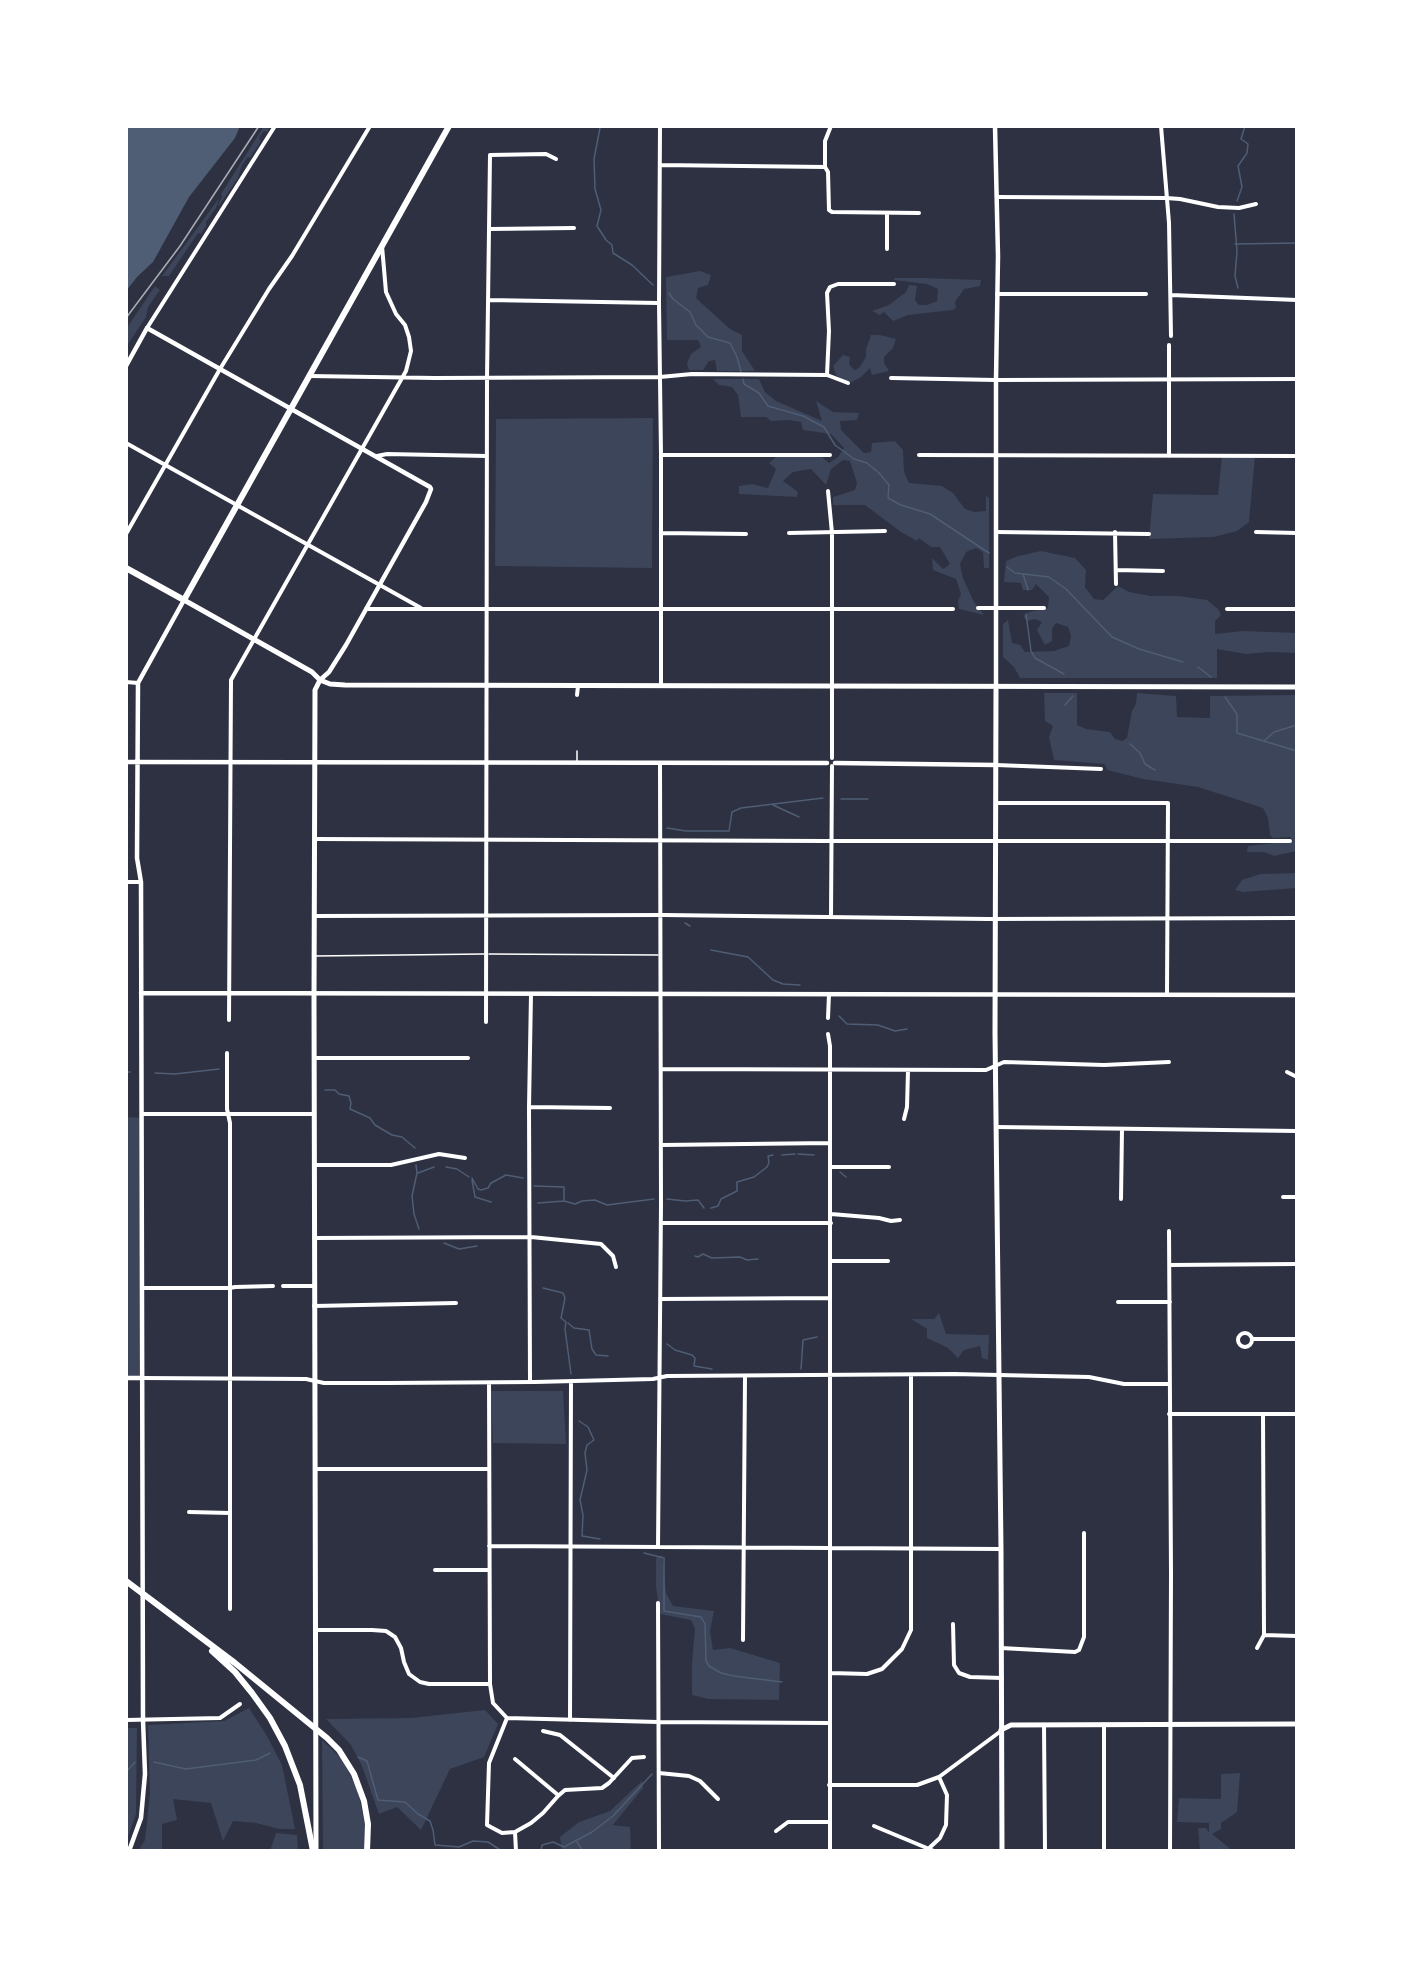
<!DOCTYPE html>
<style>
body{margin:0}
#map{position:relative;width:1423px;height:1977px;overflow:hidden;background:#2d3142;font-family:"IBM Plex Sans",sans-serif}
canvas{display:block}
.frame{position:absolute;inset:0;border:128px solid #fff;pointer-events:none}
</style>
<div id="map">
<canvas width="1423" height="1977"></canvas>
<div class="frame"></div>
</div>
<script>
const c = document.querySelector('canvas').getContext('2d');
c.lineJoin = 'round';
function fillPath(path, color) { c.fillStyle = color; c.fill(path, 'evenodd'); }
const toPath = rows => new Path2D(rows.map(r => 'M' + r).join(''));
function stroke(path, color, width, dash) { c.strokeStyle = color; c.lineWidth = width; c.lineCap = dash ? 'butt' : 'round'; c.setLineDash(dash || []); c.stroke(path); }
fillPath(toPath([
 [264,126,270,126,267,132,264,131,259,138,261,141,250,158,248,157,242,165,238,178,219,206,218,205,222,197,221,194],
 [220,197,216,208,206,222,206,226,201,234,198,233,169,276,162,276],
 [700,271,711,275,708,285,698,288,696,298,730,329,742,335,742,351,755,371,717,371,715,360,709,361,703,370,689,370,687,363,691,354,701,347,698,340,667,340,666,277],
 [895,278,923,278,981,280,980,286,964,289,955,302,956,308,953,310,908,315,893,321,884,312,880,315,872,311,889,305,906,292,909,285,917,286,915,300,919,305,927,305,937,301,938,289,927,284,894,280],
 [155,286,160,290,148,307,146,317,126,347,126,329],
 [871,335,880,335,896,339,893,348,884,357,884,363,889,371,872,375,870,368,861,377,852,382,843,380,836,375,833,366,843,355,850,357,849,364,854,370,859,368,866,357,866,349],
 [713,379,759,379,765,392,776,401,822,421,816,401,833,412,859,413,857,420,840,421,841,430,864,453,871,452,872,443,895,441,903,450,904,472,909,483,942,486,953,493,965,509,974,512,986,511,986,496,989,498,989,568,984,568,983,552,976,548,966,552,960,564,963,578,974,602,984,615,959,609,958,601,961,594,956,579,933,570,932,558,943,569,950,564,940,547,931,547,919,538,917,541,901,532,865,505,833,505,833,497,855,490,857,483,850,461,843,460,831,469,826,485,811,469,793,472,783,481,798,492,797,497,739,494,739,486,752,484,768,488,776,469,769,463,776,457,821,456,829,463,838,457,844,448,831,434,803,430,801,422,788,420,771,421,766,417,741,417,738,395,732,387,719,385],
 [653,418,652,568,495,566,496,419],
 [1222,456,1255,456,1249,522,1237,531,1214,537,1149,539,1153,494,1218,495],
 [1041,551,1075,558,1086,570,1085,587,1094,599,1103,600,1118,586,1129,592,1151,596,1179,596,1207,600,1218,609,1221,615,1215,621,1215,634,1243,631,1297,633,1297,653,1269,652,1246,654,1217,649,1217,678,1020,678,1014,667,1003,657,1003,624,1008,620,1012,643,1020,645,1025,652,1054,651,1069,646,1071,636,1068,627,1056,623,1052,629,1052,641,1045,645,1037,630,1042,622,1035,619,1027,621,1023,616,1029,612,1048,608,1049,597,1036,584,1032,590,1023,590,1021,583,1004,582,1006,561,1018,556],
 [1044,693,1077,693,1077,725,1086,729,1110,732,1115,739,1122,741,1127,738,1132,711,1136,704,1137,693,1176,696,1177,717,1210,718,1210,696,1297,695,1297,851,1274,856,1264,852,1247,852,1248,846,1293,841,1290,837,1273,838,1270,835,1268,818,1263,808,1198,787,1143,779,1107,770,1105,764,1054,760,1049,737,1053,726,1045,721],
 [1297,873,1297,888,1243,892,1235,890,1242,880,1260,874],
 [126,1117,142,1118,142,1378,126,1377],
 [939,1313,946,1334,989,1335,988,1360,982,1358,980,1346,964,1350,958,1358,948,1348,927,1338,927,1329,911,1319,934,1319],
 [491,1391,563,1391,566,1444,493,1443],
 [662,1555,666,1593,673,1606,714,1611,710,1631,713,1650,730,1648,780,1663,779,1700,708,1699,692,1695,692,1663,695,1628,691,1620,660,1614,656,1587,656,1558],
 [249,1708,267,1736,282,1765,295,1829,279,1829,256,1823,233,1821,223,1841,211,1803,173,1799,177,1820,162,1824,162,1851,138,1851,145,1840,150,1793,148,1725,224,1721],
 [485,1710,498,1724,484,1757,450,1769,421,1830,397,1807,379,1814,362,1766,351,1745,326,1719,411,1718],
 [126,1728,137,1728,136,1814,126,1843],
 [322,1740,342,1759,358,1791,365,1825,364,1851,323,1851],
 [1240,1773,1237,1812,1221,1823,1221,1829,1212,1834,1233,1851,1200,1851,1198,1828,1206,1828,1209,1832,1209,1823,1177,1822,1179,1798,1221,1799,1221,1774],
 [642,1781,643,1788,613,1825,630,1827,631,1851,562,1851,560,1837,579,1822,610,1811],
 [276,1833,297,1835,298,1851,270,1851]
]), '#3c4559');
fillPath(toPath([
 [126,126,240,126,235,138,189,197,153,262,137,277,126,291]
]), '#4f5d75');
stroke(toPath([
 [602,126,600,128,594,159,595,189,601,210,597,226,606,240,612,245,613,253,632,265,653,285],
 [1237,201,1242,187,1238,166,1247,153,1248,144,1241,139,1245,126],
 [1234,214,1237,251,1235,276,1238,288],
 [1235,244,1297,243],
 [669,293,673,299,690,312,696,325,708,337,730,343,737,357,741,372],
 [743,379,744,384,759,393,768,406,803,416,824,427,835,445,854,459,867,463,879,473,889,485,888,498,901,505,930,514,989,553],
 [1007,567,1015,573,1049,577,1066,589,1112,637,1139,649,1183,662],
 [1023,574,1028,590],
 [1026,614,1031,651,1035,658,1064,674],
 [1198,667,1211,677],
 [1225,697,1237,714,1237,733,1297,751],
 [1065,705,1073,696],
 [1264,741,1274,732,1297,725],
 [1130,744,1140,753,1145,764,1155,770],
 [841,799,868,799],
 [773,805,799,817],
 [667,828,686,831,729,831,732,812,741,808,823,798],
 [685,923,690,926],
 [711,950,748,957,773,980,783,984,800,985],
 [839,1016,847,1024,878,1025,895,1031,907,1029],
 [126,1072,130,1072],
 [155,1073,175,1074,219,1069],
 [325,1090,335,1090,339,1094,349,1096,351,1103,350,1109,370,1118,375,1125,392,1135,402,1137,415,1148],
 [798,1154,814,1155],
 [782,1155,795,1154],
 [416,1165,417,1173,412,1196,414,1214,419,1229],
 [446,1167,457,1169,469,1177],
 [840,1172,846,1177],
 [418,1173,434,1167],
 [472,1178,478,1189,481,1190,488,1188,491,1183,506,1175,523,1178],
 [472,1180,475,1197,491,1202],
 [534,1186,564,1187,564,1200],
 [667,1199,685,1201,698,1200,704,1208],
 [538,1203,564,1201,575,1204,582,1201,595,1200,607,1205,654,1199],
 [711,1208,718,1206,721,1199,737,1191,737,1182,754,1177,767,1167,769,1163,768,1156,773,1155],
 [444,1243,459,1249,477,1246],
 [695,1256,698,1257,703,1254,712,1258,740,1257,747,1260,758,1259],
 [543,1288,563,1293,565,1298,561,1318,566,1322,565,1329,571,1374],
 [568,1323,574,1328,589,1330,592,1349,596,1355,608,1356],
 [667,1344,675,1350,692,1355,695,1358,694,1366,712,1369],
 [801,1369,803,1340,817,1337],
 [579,1421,588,1427,594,1440,587,1445,585,1453,587,1470,580,1500,583,1515,582,1536,600,1539],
 [644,1553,664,1558,664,1611,701,1617,705,1624,706,1661,709,1666,721,1673,734,1676,782,1682],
 [358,1757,367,1761,378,1800,405,1802,418,1814,430,1821,433,1830,435,1845,459,1847,473,1841,488,1842,502,1851],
 [154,1762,186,1769,256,1760,270,1753],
 [126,1772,135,1762],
 [577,1842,583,1851],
 [541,1851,542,1845,553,1842,564,1847,592,1832,613,1816,652,1774]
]), '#4f5d75', 1.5);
stroke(toPath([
 [577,751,577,762],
 [489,954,658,955],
 [315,956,484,954]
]), '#fff', 1.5);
stroke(toPath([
 [660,126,659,303,661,455,661,685],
 [831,126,825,141,825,167,828,172,829,210,832,212,919,213],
 [1161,126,1169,223,1171,336],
 [660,165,825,167],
 [998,197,1166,198,1180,199,1218,207,1239,208,1256,204],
 [887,214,887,249],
 [490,229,574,228],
 [997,294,1146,294],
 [1171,295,1297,300],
 [488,300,658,303],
 [147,328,275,126],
 [827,375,829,331,827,293,830,287,838,284,894,284],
 [310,376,435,378,660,377,692,374,827,375,848,383],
 [891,378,996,380,1297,379],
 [126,443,421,608],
 [661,455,830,455],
 [919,455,1297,456],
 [377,456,387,454,487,456],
 [1169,456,1169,345],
 [828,491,832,533,832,758],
 [996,532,1149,534],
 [1115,532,1116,584],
 [1256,532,1297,533],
 [661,533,746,534],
 [789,533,885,531],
 [126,534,220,369,269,289,292,256,370,126],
 [1116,570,1163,571],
 [978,608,1044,608],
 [366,609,953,609],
 [1227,609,1297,609],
 [126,682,138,683],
 [577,695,578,686],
 [996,765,1101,769],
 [996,803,1168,803,1167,994],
 [314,839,825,841,1290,841],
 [126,882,141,882],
 [314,916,664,915,988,919,1297,918],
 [831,917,832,766],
 [828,1018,829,994],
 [229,1020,231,680,406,371,411,351,409,337,405,325,396,314,386,292,382,246],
 [486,1022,487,378,490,155,546,154,556,159],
 [828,1034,830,1046,830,1851],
 [227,1053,227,1109,230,1123,230,1609],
 [314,1058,468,1058],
 [661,1069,986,1070,1004,1062,1104,1065,1169,1062],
 [1287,1072,1297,1077],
 [529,1107,610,1108],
 [142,1114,314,1114],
 [904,1119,907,1107,908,1071],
 [996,1127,1297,1131],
 [661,1145,830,1143],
 [314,1165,391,1165,439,1154,465,1158],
 [830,1167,889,1167],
 [1283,1197,1297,1197],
 [1121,1199,1122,1129],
 [831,1214,879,1218,891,1221,900,1220],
 [661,1223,831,1223],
 [1169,1231,1171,1573,1170,1851],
 [314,1238,531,1237,601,1244,613,1256,616,1267],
 [830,1261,888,1261],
 [1170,1265,1297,1264],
 [283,1286,314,1286],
 [142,1288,230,1288,235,1287,273,1286],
 [660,1299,830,1298],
 [1118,1302,1170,1302],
 [314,1306,456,1303],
 '1238 1340a7 7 0 1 1 14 0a7 7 0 1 1-14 0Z',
 [1252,1339,1297,1339],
 [142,1378,306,1379,324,1383,386,1383,535,1382,653,1379,667,1376,954,1374,1089,1377,1124,1384,1169,1384],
 [530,1382,529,1107,531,994],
 [489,1383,490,1684,493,1703,507,1718],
 [1169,1414,1297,1414],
 [315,1469,488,1469],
 [189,1512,230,1513],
 [489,1546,1001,1549],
 [658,1547,661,1205,660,764],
 [435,1570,489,1570],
 [658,1603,659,1851],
 [953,1624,954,1665,959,1673,970,1677,1002,1678],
 [316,1630,372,1630,386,1631,395,1637,401,1648,404,1662,409,1674,420,1682,429,1684,490,1684],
 [1264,1635,1297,1636],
 [743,1640,745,1376],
 [1001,1648,1075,1652,1079,1650,1084,1637,1084,1533],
 [1257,1648,1264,1635,1263,1414],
 [831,1673,867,1674,882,1669,902,1649,911,1630,911,1375],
 [507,1718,658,1722,830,1723],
 [507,1718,489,1763,487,1825,502,1833,515,1832,531,1823,543,1813,558,1796,565,1790,602,1788,609,1783,632,1758,644,1757],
 [126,1720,220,1718,240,1704],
 [570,1720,571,1381],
 [1044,1725,1045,1851],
 [1104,1725,1104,1851],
 [543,1731,560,1735,614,1778],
 [515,1759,558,1795],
 [659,1773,689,1776,700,1781,718,1799],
 [829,1785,917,1785,939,1777,1001,1731],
 [874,1826,934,1851],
 [776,1831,788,1822,829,1822],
 [515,1832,516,1851],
 [926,1851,940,1838,946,1825,947,1795,939,1777]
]), '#fff', 4);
stroke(toPath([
 [995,126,998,256,996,380,996,687],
 [126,366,147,328,430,487,431,489,426,502,346,645,329,672,320,680],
 [126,762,827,763],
 [835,763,996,765],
 [141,993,1297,995],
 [126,1378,142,1378],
 [129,1851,141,1818,145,1774,143,1720,141,882,137,858,138,683,184,600]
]), '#fff', 4.5);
stroke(toPath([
 [184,600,312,672,320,680,330,684,345,685,1297,687],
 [996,687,995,1032,1001,1549,1002,1851],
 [1001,1730,1011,1725,1297,1724],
 [316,1851,314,1000,315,690,320,680]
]), '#fff', 5);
stroke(toPath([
 [126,568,184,600,449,126],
 [126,1581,235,1663,327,1738,339,1750,354,1774,364,1801,368,1824,367,1851],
 [212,1651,235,1672,252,1693,270,1718,285,1746,300,1785,313,1851]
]), '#fff', 6);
stroke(toPath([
 [126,318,180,246,259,126]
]), '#abadb3', 1.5);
</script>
